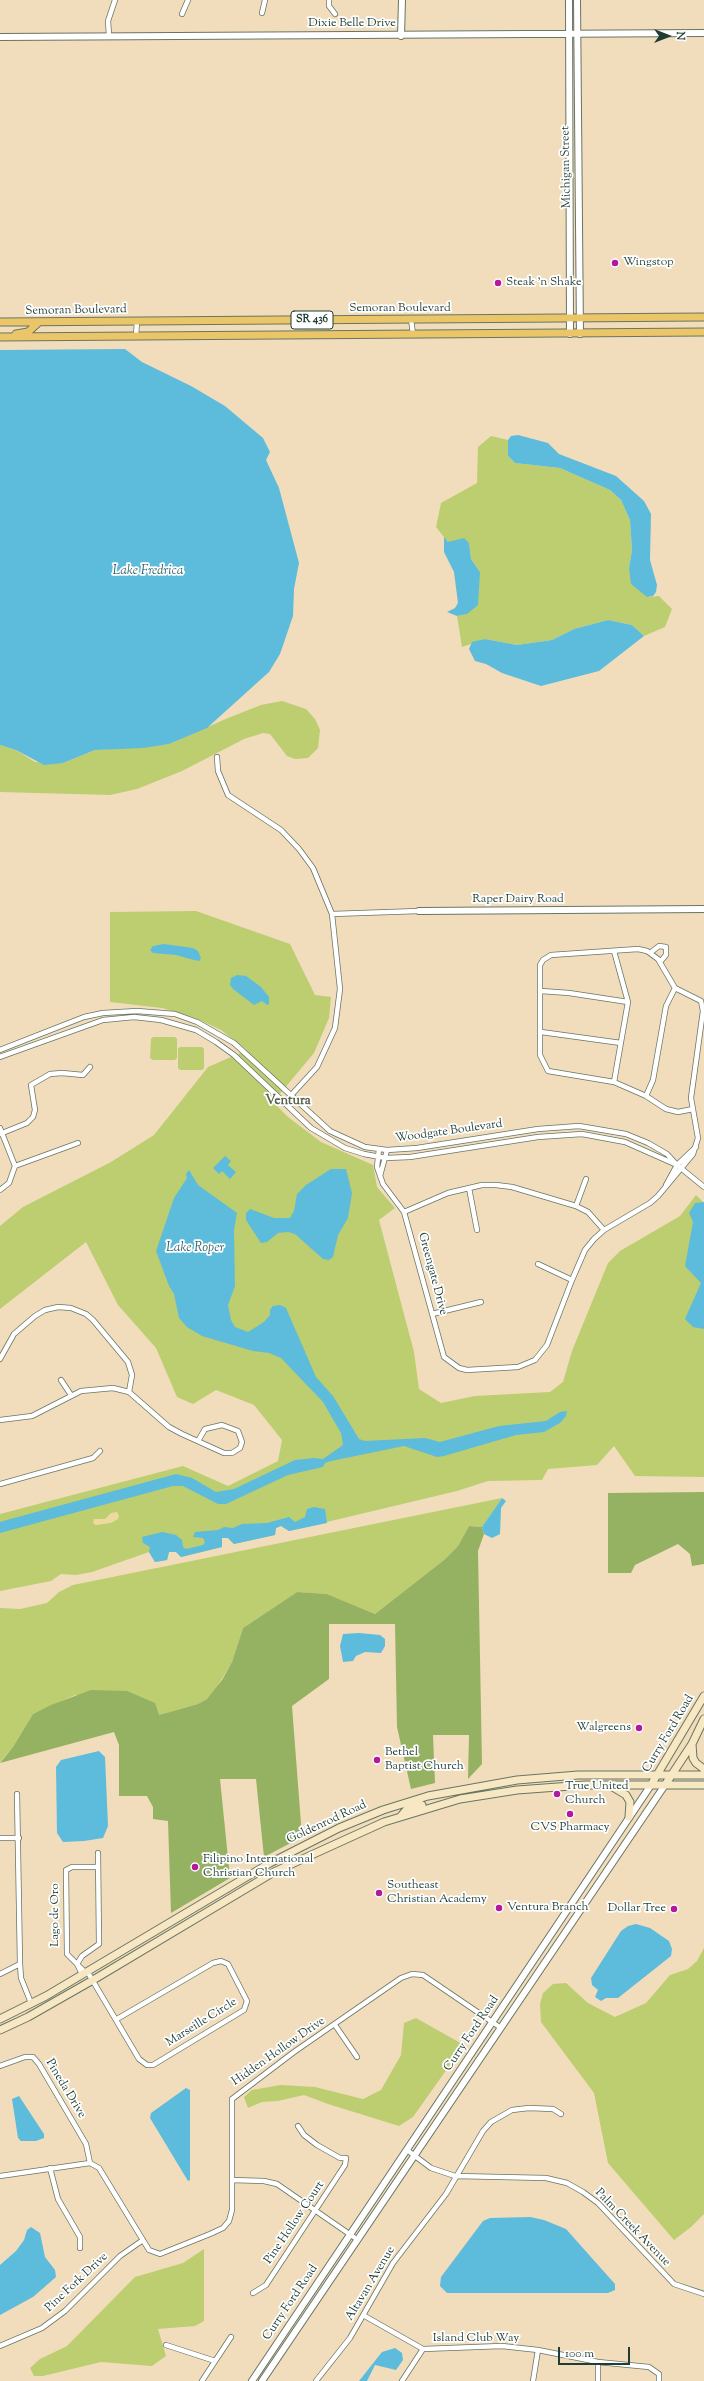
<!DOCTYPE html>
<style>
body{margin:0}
#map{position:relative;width:704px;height:2381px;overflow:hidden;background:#f1ddbc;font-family:"Sorts Mill Goudy",serif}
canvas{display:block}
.north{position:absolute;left:648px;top:16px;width:40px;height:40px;-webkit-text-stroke:3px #fff;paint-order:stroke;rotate:90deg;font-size:11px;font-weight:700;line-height:16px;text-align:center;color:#1f3d34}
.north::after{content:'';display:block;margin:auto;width:14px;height:18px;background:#1f3d34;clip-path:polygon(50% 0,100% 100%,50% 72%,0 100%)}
.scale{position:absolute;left:558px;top:2347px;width:72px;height:18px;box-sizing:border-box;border:2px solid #1f3d34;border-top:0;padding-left:5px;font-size:12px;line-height:14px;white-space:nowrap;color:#1f3d34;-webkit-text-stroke:3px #fff;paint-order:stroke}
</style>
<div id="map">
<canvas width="704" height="2381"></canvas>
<div class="north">N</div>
<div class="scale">100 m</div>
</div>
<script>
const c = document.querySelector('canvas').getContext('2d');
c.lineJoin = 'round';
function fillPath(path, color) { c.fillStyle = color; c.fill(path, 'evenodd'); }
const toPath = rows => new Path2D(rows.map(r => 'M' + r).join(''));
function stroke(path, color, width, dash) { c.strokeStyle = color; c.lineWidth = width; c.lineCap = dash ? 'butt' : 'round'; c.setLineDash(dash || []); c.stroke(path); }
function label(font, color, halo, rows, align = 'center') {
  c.font = font + ' "Sorts Mill Goudy",serif'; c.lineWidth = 3.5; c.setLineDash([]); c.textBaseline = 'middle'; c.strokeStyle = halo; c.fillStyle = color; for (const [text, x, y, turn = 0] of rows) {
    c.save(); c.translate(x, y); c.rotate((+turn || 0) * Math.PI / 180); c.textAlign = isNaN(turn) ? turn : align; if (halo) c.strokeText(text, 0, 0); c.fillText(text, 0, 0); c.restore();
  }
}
fillPath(toPath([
 [491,436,508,440,508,456,515,463,560,468,610,490,621,500,630,520,632,550,629,568,647,597,659,596,672,609,665,627,644,636,632,625,608,620,574,629,552,640,517,645,485,639,462,647,457,616,467,614,480,572,471,559,469,543,448,542,436,527,441,503,477,483,478,447],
 [282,701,306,709,315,719,320,730,318,748,308,758,295,759,287,756,270,734,263,733,244,739,182,771,137,789,110,795,0,792,0,745,16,750,35,762,63,763,95,750,169,744,228,718,261,705],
 [196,911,290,944,315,995,331,997,329,1018,314,1053,273,1102,288,1117,321,1142,373,1165,377,1187,395,1208,379,1220,414,1352,419,1389,441,1403,475,1396,550,1392,563,1382,572,1351,608,1263,620,1251,680,1216,696,1195,704,1203,704,1477,635,1476,614,1446,597,1465,548,1469,542,1480,488,1481,457,1491,289,1531,281,1526,276,1528,275,1535,234,1544,228,1538,222,1538,222,1547,181,1557,176,1552,169,1552,167,1560,155,1562,149,1552,92,1572,76,1575,61,1574,51,1581,0,1591,0,1514,183,1466,228,1486,278,1461,282,1440,254,1405,216,1390,193,1404,177,1397,156,1348,118,1305,86,1242,0,1309,0,1226,23,1207,111,1162,154,1135,208,1067,247,1050,221,1030,193,1017,162,1008,110,1002,110,912],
 [153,1037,175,1037,177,1039,177,1058,175,1060,153,1060,150,1058,151,1039],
 [180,1047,202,1047,204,1049,204,1068,202,1070,180,1070,178,1068,178,1049],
 [502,1498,482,1527,469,1526,458,1546,444,1560,375,1614,327,1594,297,1592,243,1628,232,1662,215,1690,207,1699,198,1704,159,1715,75,1695,33,1714,13,1747,0,1762,0,1608,20,1609,47,1603,59,1592,73,1585],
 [704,1948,704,2214,691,2227,674,2240,608,2163,594,2093,541,2022,540,2004,543,1993,553,1984,566,1983,588,2003,615,2017,646,2003,670,1975,688,1969,697,1961],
 [416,2018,464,2045,413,2117,399,2126,328,2104,304,2095,278,2101,262,2102,248,2108,244,2097,252,2090,281,2085,315,2087,363,2099,381,2090,401,2055,404,2023],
 [204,2249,204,2321,195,2326,158,2329,166,2356,152,2366,101,2362,43,2376,34,2376,30,2368,40,2359,67,2346,135,2277,183,2263]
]), '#bcce70');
fillPath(toPath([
 [704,1492,704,1564,692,1566,690,1554,678,1544,635,1565,631,1573,608,1573,608,1493],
 [469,1526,482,1527,484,1534,478,1551,482,1764,468,1779,469,1735,433,1735,435,1783,411,1789,397,1727,395,1624,329,1624,329,1679,292,1706,302,1837,264,1857,256,1779,220,1779,230,1878,171,1913,168,1821,153,1819,153,1807,147,1796,119,1796,119,1745,114,1732,0,1763,13,1747,33,1714,51,1705,91,1690,127,1691,155,1703,159,1715,198,1704,207,1699,222,1680,232,1662,243,1628,297,1592,327,1594,375,1614,444,1560,458,1546]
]), '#95b162');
fillPath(toPath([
 [117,1512,119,1516,118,1519,111,1523,96,1525,93,1523,94,1519,105,1519,111,1513]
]), '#eeda9e');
fillPath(toPath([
 [125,349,142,362,191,386,225,406,263,438,270,452,266,460,279,488,299,563,294,589,293,616,280,654,269,672,207,728,169,744,143,748,95,750,63,763,44,765,16,750,0,745,0,350],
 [518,435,548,443,559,454,616,476,644,501,651,514,650,560,657,585,656,592,653,596,647,597,631,584,629,568,632,550,630,520,621,500,610,490,560,468,515,463,508,456,508,440,511,436],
 [444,537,448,542,464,538,469,543,471,559,480,572,478,605,467,614,457,616,447,612,455,608,458,603,454,572,444,552],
 [608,620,632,625,644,636,599,671,541,686,502,673,486,664,475,661,469,649,472,642,485,639,517,645,552,640,574,629],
 [164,944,193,948,198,951,201,958,199,961,194,960,176,955,153,953,150,950,153,946],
 [237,975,246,976,261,987,269,997,269,1004,267,1005,262,1001,254,1005,233,989,230,985,231,978],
 [225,1156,231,1161,228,1165,236,1172,230,1179,222,1171,219,1174,213,1168],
 [331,1169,346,1169,352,1193,348,1218,338,1235,333,1257,329,1260,323,1259,295,1234,288,1232,278,1233,267,1242,261,1243,246,1220,246,1213,250,1209,274,1218,290,1218,294,1211,297,1194,306,1185],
 [189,1170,198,1185,237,1213,234,1230,235,1286,228,1305,231,1320,235,1327,248,1332,264,1322,270,1315,270,1310,273,1306,280,1305,286,1308,316,1377,333,1396,359,1439,365,1441,425,1438,440,1442,499,1426,546,1421,560,1412,567,1411,566,1416,560,1423,544,1432,516,1435,444,1456,437,1457,404,1446,331,1461,325,1463,323,1467,288,1475,226,1504,218,1504,183,1486,173,1486,0,1533,0,1522,3,1521,176,1474,192,1478,216,1492,234,1489,295,1460,314,1458,323,1459,343,1445,341,1433,323,1402,281,1358,269,1353,253,1351,202,1336,187,1327,179,1318,174,1294,169,1286,156,1251,174,1198,187,1178,186,1174],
 [704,1202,704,1329,693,1327,685,1319,701,1283,685,1266,693,1222,689,1213,695,1203],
 [502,1498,506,1501,501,1508,500,1534,492,1538,484,1534,482,1527],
 [314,1507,325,1509,327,1523,289,1531,281,1526,276,1528,275,1535,234,1544,228,1538,222,1538,222,1547,181,1557,176,1552,169,1552,167,1560,155,1562,149,1552,150,1547,143,1543,142,1537,162,1532,176,1535,182,1540,183,1547,186,1549,203,1545,205,1542,203,1538,193,1537,195,1532,218,1530,224,1527,233,1528,242,1524,267,1523,289,1517,295,1522,305,1517,307,1509],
 [359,1633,380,1635,385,1639,385,1646,381,1653,365,1652,356,1656,353,1661,343,1662,340,1646,343,1634],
 [99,1751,105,1757,108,1826,103,1838,84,1841,63,1842,57,1833,56,1767,61,1760],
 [636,1924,650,1928,669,1941,672,1949,671,1956,618,1998,606,1998,601,2001,595,1997,598,1990,592,1985,591,1978,621,1931,628,1926],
 [186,2088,190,2090,190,2180,188,2181,150,2118,151,2113],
 [19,2096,44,2134,44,2138,36,2141,21,2141,18,2138,12,2099],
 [530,2217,544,2220,566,2229,615,2284,615,2290,608,2293,447,2293,440,2286,441,2277,483,2221,490,2218],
 [31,2227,40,2233,45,2257,55,2270,56,2277,33,2297,0,2315,0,2265,16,2251,24,2240,27,2230],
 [395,2348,402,2353,403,2360,396,2370,375,2365,367,2381,359,2381,382,2352]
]), '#5dbbdc');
const minor = toPath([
 [329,0,329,6,335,14],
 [262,13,265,0],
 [182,14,188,0],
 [109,35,108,21,115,0],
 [411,319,413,334],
 [136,336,137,321],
 [217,757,218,771,228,795,281,830,299,849,313,868,332,914,340,989,335,1028,317,1067,284,1103],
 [332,914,419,911],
 [614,951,628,1002,614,1082],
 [650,953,659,946,666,947,666,955,660,962],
 [541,991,569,993,628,1002],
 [541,1032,621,1043],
 [0,1050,84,1017,103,1013,137,1011,175,1014,197,1022,234,1043,330,1131,365,1147,387,1150,417,1148,538,1129,579,1126,626,1134,648,1143,667,1154,677,1165,704,1187],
 [0,1057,103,1020,134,1017,161,1020,196,1030,216,1042,234,1055,311,1128,345,1148,364,1154,386,1158,410,1157,538,1137,582,1134,625,1142,677,1165],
 [646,1096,653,1080,666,1006,675,988],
 [0,1128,15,1166,9,1183,0,1190],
 [0,1134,27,1123,33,1117,35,1110,31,1085,50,1074,62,1073,83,1075,90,1067],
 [379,1149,377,1167,383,1184,404,1212,444,1357,459,1368,467,1370,518,1367,535,1360,547,1345,572,1280,585,1250,594,1239,604,1230,650,1203,658,1196,693,1154,698,1138,691,1098,703,1011,701,1001,675,988,658,959,647,951,638,949,551,955,543,960,540,965,540,1055,548,1071,614,1082,646,1096,666,1109,678,1112,693,1109],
 [15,1166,78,1143],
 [380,1176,387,1150],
 [666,1185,677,1165,696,1147],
 [469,1188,477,1230],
 [576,1206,586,1179],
 [404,1212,448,1193,482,1185,496,1185,512,1187,576,1206,588,1212,604,1230],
 [538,1264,572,1280],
 [432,1314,481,1302],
 [0,1359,14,1334,35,1316,45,1310,58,1307,71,1308,86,1314,93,1320,128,1362,132,1375,129,1392],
 [61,1380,71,1395],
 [0,1420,32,1416,81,1391,113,1388,129,1392,169,1427,182,1434,224,1453,232,1453,240,1448,242,1442,238,1431,222,1425,205,1429,198,1441],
 [0,1484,93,1458,100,1451],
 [17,1794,20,1964,21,1978,31,2003],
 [0,1838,19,1838],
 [77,1964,82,1956,99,1944,98,1853],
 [77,1964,82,1974],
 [87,1971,139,2059,147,2065,153,2065,244,2010,247,2001,228,1964,221,1961,213,1963,117,2019],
 [85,1972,67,1954,66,1870,72,1867,98,1867],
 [0,1974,20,1964],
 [335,2025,357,2057],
 [0,2066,25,2057,33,2057,39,2064,86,2144,90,2163],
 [407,2150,431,2168,455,2176,546,2178,567,2183,583,2192,598,2203,674,2284,704,2294],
 [50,2168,58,2199,80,2237,80,2248],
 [0,2176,90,2163,99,2168,149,2250,160,2254,210,2234,223,2228,229,2221,232,2210,232,2099,294,2052,401,1978,412,1974,423,1975,501,2028],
 [232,2180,264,2181,277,2184,358,2240],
 [253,2293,266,2285,345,2165,346,2158,340,2158,317,2145,304,2135,298,2126],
 [363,2315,423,2349,502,2346,538,2350,598,2362,649,2367,659,2374,659,2381],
 [166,2345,215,2361],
 [0,2346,42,2328,65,2311,120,2256,143,2240],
 [202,2381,231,2337],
 [316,2381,350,2338,393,2263,446,2194,483,2131,491,2122,512,2110,529,2108,553,2109,561,2114],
 [402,2381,423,2349],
 [533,2381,538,2350],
 [598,2381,598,2362]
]);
const tertiary = toPath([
 [569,0,570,334],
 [577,0,580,334],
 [401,36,402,0],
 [0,37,704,33],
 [419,911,704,909],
 [252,2381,651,1785],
 [262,2381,665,1785]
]);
const secondary = toPath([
 [692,1744,693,1758,696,1763,704,1769],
 [651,1785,704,1696],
 [665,1785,692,1744,704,1719],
 [611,1786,626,1795,630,1802,629,1817],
 [401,1816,407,1809,422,1805],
 [0,2019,46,1996,270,1863,339,1828,383,1810,428,1796,517,1780,578,1775,704,1775],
 [0,2030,28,2017,93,1980,274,1872,384,1822,460,1799,517,1790,585,1785,704,1785]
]);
const primary = toPath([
 [0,322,704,317],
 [16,334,28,332,39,322],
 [0,337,704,332]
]);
stroke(minor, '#687564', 6);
stroke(tertiary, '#687564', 8);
stroke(secondary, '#687564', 9);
stroke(primary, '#687564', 9);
stroke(minor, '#fff', 4.5);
stroke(tertiary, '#fff', 6);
stroke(secondary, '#f7e8c3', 7);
stroke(primary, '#ebc669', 7);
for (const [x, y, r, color] of [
 [615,263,4,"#b5179e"],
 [498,283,4,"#b5179e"],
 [639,1728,4,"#b5179e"],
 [377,1760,4,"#b5179e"],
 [557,1794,4,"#b5179e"],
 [570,1814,4,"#b5179e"],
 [195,1867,4,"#b5179e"],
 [379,1893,4,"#b5179e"],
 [499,1908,4,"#b5179e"],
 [674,1909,4,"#b5179e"]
]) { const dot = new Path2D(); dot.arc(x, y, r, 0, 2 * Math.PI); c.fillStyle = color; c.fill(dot); stroke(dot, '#fff', 1.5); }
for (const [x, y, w] of [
 [312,320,42]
]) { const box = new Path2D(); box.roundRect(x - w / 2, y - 9, w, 18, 3); c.fillStyle = '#fff'; c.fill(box); stroke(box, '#1f3d34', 1); }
label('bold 11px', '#1f3d34', null, [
 ["SR 436",312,320]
]);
label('12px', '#1f3d34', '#fff', [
 ["Dixie Belle Drive",352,24],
 ["Michigan Street",567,167,-91],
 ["Semoran Boulevard",400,309],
 ["Semoran Boulevard",76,311,-1],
 ["Raper Dairy Road",518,900],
 ["Woodgate Boulevard",449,1132,-8],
 ["Greengate Drive",432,1274,75],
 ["Curry Ford Road",669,1734,-59],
 ["Goldenrod Road",327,1823,-25],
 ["Lago de Oro",56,1915,-90],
 ["Marseille Circle",202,2023,-32],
 ["Curry Ford Road",472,2034,-56],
 ["Hidden Hollow Drive",279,2052,-35],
 ["Pineda Drive",65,2089,59],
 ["Pine Hollow Court",295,2223,-56],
 ["Palm Creek Avenue",632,2228,46],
 ["Pine Fork Drive",77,2283,-43],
 ["Altavan Avenue",371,2284,-59],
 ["Curry Ford Road",291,2303,-56],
 ["Island Club Way",476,2339]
]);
label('12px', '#1f3d34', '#fff', [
 ["Wingstop",623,263],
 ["Steak 'n Shake",506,283],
 ["Walgreens",631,1728,"right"],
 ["Bethel",385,1753],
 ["Baptist Church",385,1767],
 ["True United",565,1787],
 ["Church",565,1801],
 ["CVS Pharmacy",570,1828,"center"],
 ["Filipino International",203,1860],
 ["Christian Church",203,1874],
 ["Southeast",387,1886],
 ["Christian Academy",387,1900],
 ["Ventura Branch",507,1908],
 ["Dollar Tree",666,1909,"right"]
], 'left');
label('italic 13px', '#326366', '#fff', [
 ["Lake Fredrica",148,572],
 ["Lake Roper",195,1249]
]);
label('bold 13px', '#58614c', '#fff', [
 ["Ventura",288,1102]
]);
</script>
